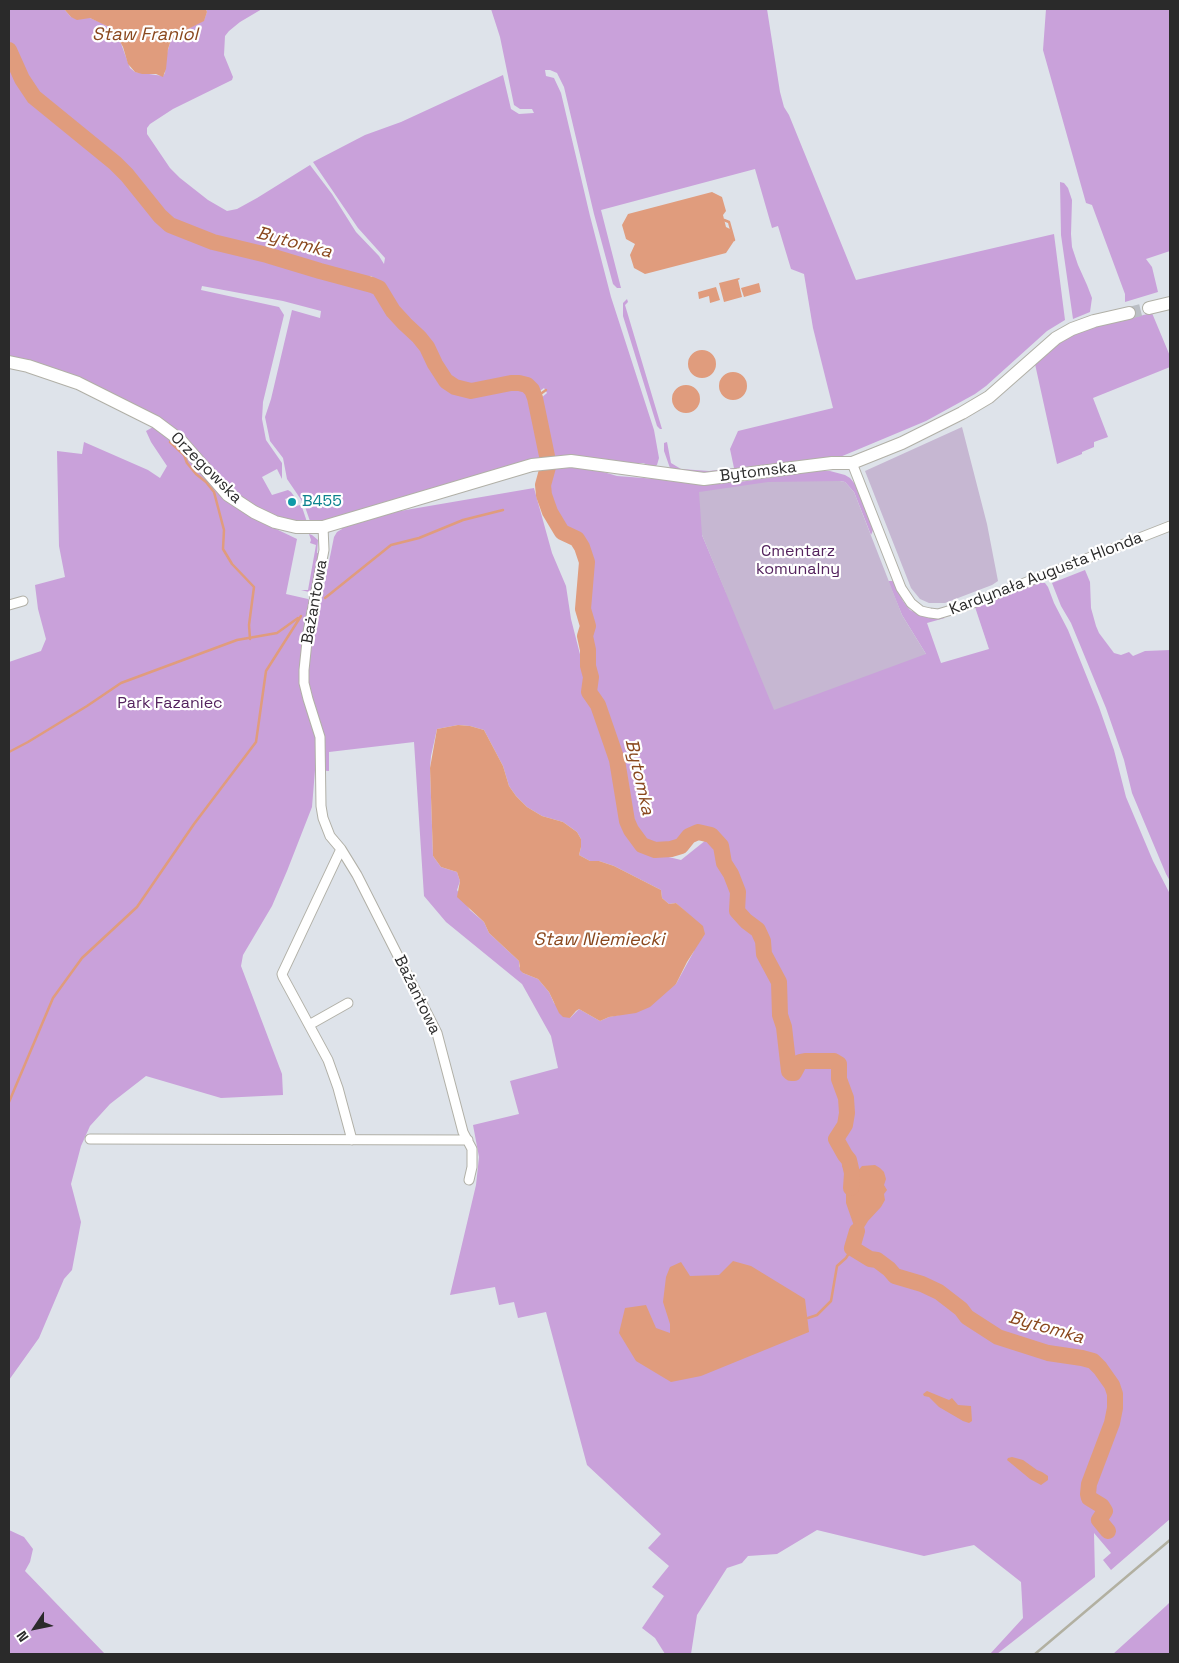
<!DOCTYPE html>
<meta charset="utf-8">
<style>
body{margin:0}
#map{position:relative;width:1179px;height:1663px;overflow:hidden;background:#dee3ea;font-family:"Space Grotesk",sans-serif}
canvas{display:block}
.frame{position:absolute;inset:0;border:10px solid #2a2a2a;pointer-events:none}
.north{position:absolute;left:10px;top:1603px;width:50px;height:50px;-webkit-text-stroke:4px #fff;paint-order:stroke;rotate:236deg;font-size:14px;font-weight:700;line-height:20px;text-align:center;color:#2a2a2a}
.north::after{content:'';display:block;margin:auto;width:18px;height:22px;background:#2a2a2a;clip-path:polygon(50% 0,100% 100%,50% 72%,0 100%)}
</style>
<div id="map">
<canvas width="1179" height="1663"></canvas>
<div class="frame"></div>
<div class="north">N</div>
</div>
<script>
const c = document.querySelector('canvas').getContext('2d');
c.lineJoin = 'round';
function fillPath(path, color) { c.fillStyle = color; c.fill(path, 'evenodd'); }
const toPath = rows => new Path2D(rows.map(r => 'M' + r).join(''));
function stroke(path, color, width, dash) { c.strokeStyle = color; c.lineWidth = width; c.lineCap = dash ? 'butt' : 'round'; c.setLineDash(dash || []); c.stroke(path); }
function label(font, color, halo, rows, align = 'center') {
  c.font = font + ' "Space Grotesk",sans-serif'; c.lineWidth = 4.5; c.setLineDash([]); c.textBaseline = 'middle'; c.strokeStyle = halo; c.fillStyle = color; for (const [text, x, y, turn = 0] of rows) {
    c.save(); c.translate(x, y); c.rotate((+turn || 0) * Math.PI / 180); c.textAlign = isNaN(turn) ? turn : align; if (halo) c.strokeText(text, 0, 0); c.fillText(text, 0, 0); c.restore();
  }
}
fillPath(toPath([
 [9,9,64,9,71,17,90,18,102,23,114,31,119,38,130,68,135,72,163,76,165,73,166,56,171,40,180,33,204,20,207,12,206,9,262,9,240,22,229,31,225,36,224,55,233,77,232,80,173,109,150,124,147,128,147,134,170,168,180,178,208,200,227,211,237,209,257,198,310,165,332,194,356,232,379,256,384,264,385,258,358,228,313,162,365,135,401,122,503,75,511,109,519,114,534,113,532,109,520,109,514,105,500,37,491,9,767,9,780,92,784,107,789,115,856,280,1054,234,1065,320,1047,331,986,386,975,394,926,421,840,457,716,475,670,468,664,451,664,443,667,442,671,463,681,469,709,471,734,468,730,449,738,431,833,408,813,328,804,274,791,269,778,226,772,228,755,169,601,210,621,288,617,288,613,284,594,214,564,87,557,73,550,70,545,70,546,76,554,78,561,93,590,216,611,297,654,430,659,458,657,465,654,467,643,463,630,464,551,460,540,403,541,398,547,393,544,388,537,393,534,386,519,379,469,388,451,381,441,369,425,340,407,323,397,311,387,297,378,280,371,276,357,280,267,254,212,241,172,224,152,206,129,174,115,161,45,105,31,91,9,45],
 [1046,9,1170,9,1170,251,1146,259,1152,267,1158,292,1125,302,1125,294,1092,205,1086,203,1043,50],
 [9,54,24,86,33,98,112,162,139,192,148,205,168,225,211,244,302,267,372,289,380,296,400,326,418,342,435,374,444,384,457,393,479,393,511,387,521,388,525,390,532,399,535,421,544,458,311,524,304,504,287,479,283,458,270,441,265,417,271,399,292,310,320,318,321,311,283,301,202,286,201,290,279,307,284,315,263,402,262,419,266,440,282,463,282,479,277,469,262,477,272,495,288,490,291,492,294,496,285,499,289,508,300,505,302,507,308,525,296,525,249,507,169,428,9,360],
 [1060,182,1064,183,1068,188,1072,200,1071,234,1072,247,1078,265,1087,285,1092,298,1090,312,1073,319,1061,235],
 [627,299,628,302,625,305,662,429,660,429,657,426,623,316,623,303],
 [1152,313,1170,356,1170,367,1093,398,1108,437,1094,442,1094,447,1082,452,1082,454,1057,464,1035,364,1052,347,1076,334,1093,327],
 [153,427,185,452,253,518,297,539,286,594,308,599,310,601,309,609,319,611,334,537,337,532,342,529,342,527,400,511,534,488,552,553,566,586,571,619,594,709,608,748,620,810,636,849,681,860,716,832,709,827,703,826,692,828,685,834,681,842,667,846,647,844,640,839,633,830,629,820,624,773,620,759,602,708,591,691,594,680,590,666,592,656,587,636,591,632,590,624,586,605,591,565,588,552,584,545,575,534,563,529,548,503,546,485,551,473,551,467,563,466,600,471,617,476,709,483,732,483,817,471,830,471,845,475,850,478,859,489,874,528,871,535,854,492,845,482,840,481,702,535,726,592,926,654,902,615,888,581,894,581,903,601,910,610,925,617,945,618,927,623,941,663,989,649,975,607,1037,583,1045,583,1048,587,1054,603,1068,630,1099,707,1114,750,1126,797,1153,861,1170,894,1170,1519,1111,1570,1103,1560,1111,1553,1094,1533,1095,1577,997,1654,990,1654,1023,1618,1021,1582,974,1545,924,1556,817,1530,777,1554,748,1556,742,1563,727,1568,697,1615,691,1654,665,1654,655,1638,642,1628,664,1596,652,1587,669,1566,648,1548,661,1534,587,1465,546,1312,518,1318,514,1302,499,1305,495,1287,450,1295,476,1185,479,1157,473,1125,519,1114,510,1081,558,1068,551,1036,522,984,446,922,424,896,414,742,329,752,329,771,315,770,312,807,287,871,272,906,243,955,241,966,282,1074,283,1095,221,1098,146,1076,110,1104,90,1126,81,1146,71,1184,81,1222,72,1270,64,1279,39,1338,9,1380,9,662,41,651,46,639,38,609,35,585,65,577,59,546,57,451,82,454,84,442,148,470,160,478,167,466,151,442,146,431],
 [458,725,470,726,484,730,503,766,509,786,516,796,527,807,542,816,563,822,577,832,581,839,581,847,579,855,590,861,599,861,614,866,661,890,662,898,669,904,676,903,689,915,694,951,676,984,619,1015,609,1017,600,1021,579,1009,570,1018,554,1003,549,992,538,979,523,973,519,966,519,961,489,933,484,922,470,910,457,890,460,881,457,872,441,867,433,856,430,768,431,756,437,729],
 [309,534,312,535,318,540,317,553,320,553,313,589,309,592,301,590,308,590,316,545,310,543,311,540],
 [1085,570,1090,582,1091,608,1096,626,1099,633,1114,653,1121,655,1129,652,1133,656,1145,651,1170,650,1170,881,1166,874,1132,793,1124,760,1106,708,1071,623,1061,606,1052,583],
 [9,1530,24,1537,33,1549,30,1562,25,1571,105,1654,9,1654],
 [1170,1602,1170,1654,1113,1654,1166,1606]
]), '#c9a1da');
fillPath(toPath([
 [962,427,987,524,998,581,992,585,945,603,929,603,920,599,911,588,865,471],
 [840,481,845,482,854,492,902,615,926,654,774,710,702,535,699,492,768,482]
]), '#c6b7d2');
fillPath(toPath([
 [64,9,206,9,207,12,204,21,180,33,171,40,168,49,166,69,163,77,156,74,142,74,135,72,128,64,123,47,114,31,109,27,90,18,77,20,71,17],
 [712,192,722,197,726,211,723,215,726,227,730,229,734,241,726,253,645,274,634,268,630,255,635,244,626,239,622,225,628,214],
 [739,278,740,279,738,280,742,297,724,302,719,283],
 [759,283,761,292,744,297,741,288],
 [716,287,720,300,710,303,709,296,699,299,698,292],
 '688 364a14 14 0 1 1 28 0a14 14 0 1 1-28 0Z',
 '719 386a14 14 0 1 1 28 0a14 14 0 1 1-28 0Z',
 '672 399a14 14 0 1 1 28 0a14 14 0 1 1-28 0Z',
 [458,725,470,726,484,730,503,766,509,786,516,796,527,807,542,816,563,822,577,832,581,839,581,847,579,855,590,861,599,861,614,866,661,890,662,898,669,904,676,903,703,926,705,934,687,962,676,984,650,1007,636,1013,609,1017,600,1021,579,1009,576,1011,570,1018,563,1017,559,1013,549,992,538,979,523,973,520,970,519,961,489,933,484,922,457,897,460,881,457,872,441,867,433,856,430,768,437,729],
 [875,1165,880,1168,884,1172,886,1179,884,1185,887,1190,884,1194,885,1200,881,1207,868,1221,860,1234,856,1250,851,1252,849,1248,854,1226,846,1203,846,1189,848,1176,842,1166,854,1166,854,1171,856,1173,862,1166],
 [733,1261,751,1266,805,1299,809,1332,701,1376,671,1382,636,1361,619,1333,625,1308,646,1305,656,1328,670,1333,670,1324,663,1302,666,1277,670,1267,681,1262,690,1276,719,1275],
 [927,1391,949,1400,952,1398,958,1405,971,1406,972,1421,969,1423,963,1421,939,1407,929,1397,924,1396,923,1394],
 [1012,1457,1023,1460,1037,1470,1042,1472,1048,1476,1048,1480,1041,1485,1030,1479,1007,1460,1008,1458]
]), '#e09c7d');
stroke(toPath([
 [724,220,729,222,734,240],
 [535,398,546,390],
 [170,442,184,455,187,463,196,474,206,482,214,492,224,530,223,549,232,564,254,587,249,625,250,639],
 [325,598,391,545,419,538,463,520,503,510],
 [9,752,28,742,87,706,121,683,237,640,277,633,298,618],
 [9,1102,53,998,82,958,137,907,194,824,256,742,266,671,301,616],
 [808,1318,817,1315,831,1301,837,1266,846,1258,851,1250]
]), '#e09c7d', 2.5);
stroke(toPath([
 [9,50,22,79,34,97,115,163,127,175,160,216,170,225,213,242,267,255,320,271,372,285,379,288,393,311,405,324,419,337,427,347,435,364,446,381,455,387,471,391,511,383,519,383,527,385,532,390,535,398,547,456],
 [548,467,543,485,544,495,550,512,562,532,577,539,582,547,587,562,583,609,588,626,585,636,588,650,588,666,591,677,589,692,598,705,617,760,627,821,631,830,642,845,655,850,671,849,681,846,689,836,698,832,711,835,721,846,724,863,731,874,738,892,737,911,746,921,758,930,763,941,764,954,779,982,780,1015,784,1027,789,1071,791,1073,794,1073,800,1062,805,1061,834,1061,839,1064,839,1079,846,1098,847,1113,845,1125,836,1139,845,1155,849,1160,852,1173,851,1188],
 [857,1231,852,1248,870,1259,877,1260,889,1269,895,1276,922,1284,939,1292,961,1309,967,1317,998,1337,1048,1353,1082,1358,1093,1361,1100,1368,1112,1385,1115,1394,1115,1408,1112,1423,1089,1484,1088,1494,1089,1498,1102,1506,1105,1511,1099,1520,1108,1531]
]), '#e09c7d', 16);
stroke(toPath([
 [1129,313,1149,308]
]), '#babec4', 12, [12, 6]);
const street = toPath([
 [852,463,901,588,911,603,921,611,930,613,938,614,968,605,1170,526],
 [323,527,324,550,308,632,304,670,304,683,308,699,320,737,321,806,323,818,330,836,341,849,357,875,437,1033,463,1132,472,1149,472,1167,469,1180],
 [9,605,23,601],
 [341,849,282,974,283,977,328,1060,338,1088,352,1140],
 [309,1025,348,1003],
 [90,1139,468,1140]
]);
const secondary = toPath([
 [1149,308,1170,303],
 [9,362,28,366,78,383,156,422,180,440,228,495,254,512,275,522,296,527,323,527,532,465,571,461,704,479,832,463,852,463,902,443,962,413,989,397,1056,338,1072,329,1094,321,1129,313]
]);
stroke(street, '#b1b0a7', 11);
stroke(secondary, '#b1b0a7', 14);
stroke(street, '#fff', 9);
stroke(secondary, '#fff', 12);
stroke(toPath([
 [1035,1654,1170,1540]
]), '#b2b0a1', 2.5);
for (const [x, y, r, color] of [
 [292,502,5,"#0f9aa8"]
]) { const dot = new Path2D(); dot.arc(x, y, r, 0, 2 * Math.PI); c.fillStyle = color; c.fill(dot); stroke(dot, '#fff', 2); }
label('16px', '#2a2a2a', '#fff', [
 ["Orzegowska",206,468,45],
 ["Bytomska",758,472,-7],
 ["Kardynała Augusta Hlonda",1046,574,-21],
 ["Bażantowa",315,602,-80],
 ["Bażantowa",417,995,64]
]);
label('16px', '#0d838f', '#fff', [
 ["B455",302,502]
], 'left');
label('16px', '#54235e', '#fff', [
 ["Cmentarz",798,552],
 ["komunalny",798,570],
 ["Park Fazaniec",170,704]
]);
label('italic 18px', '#8a481e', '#fff', [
 ["Staw Franiol",145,35],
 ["Bytomka",294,243,15],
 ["Bytomka",639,777,77],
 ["Staw Niemiecki",599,940],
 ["Bytomka",1046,1328,16]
]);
</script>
